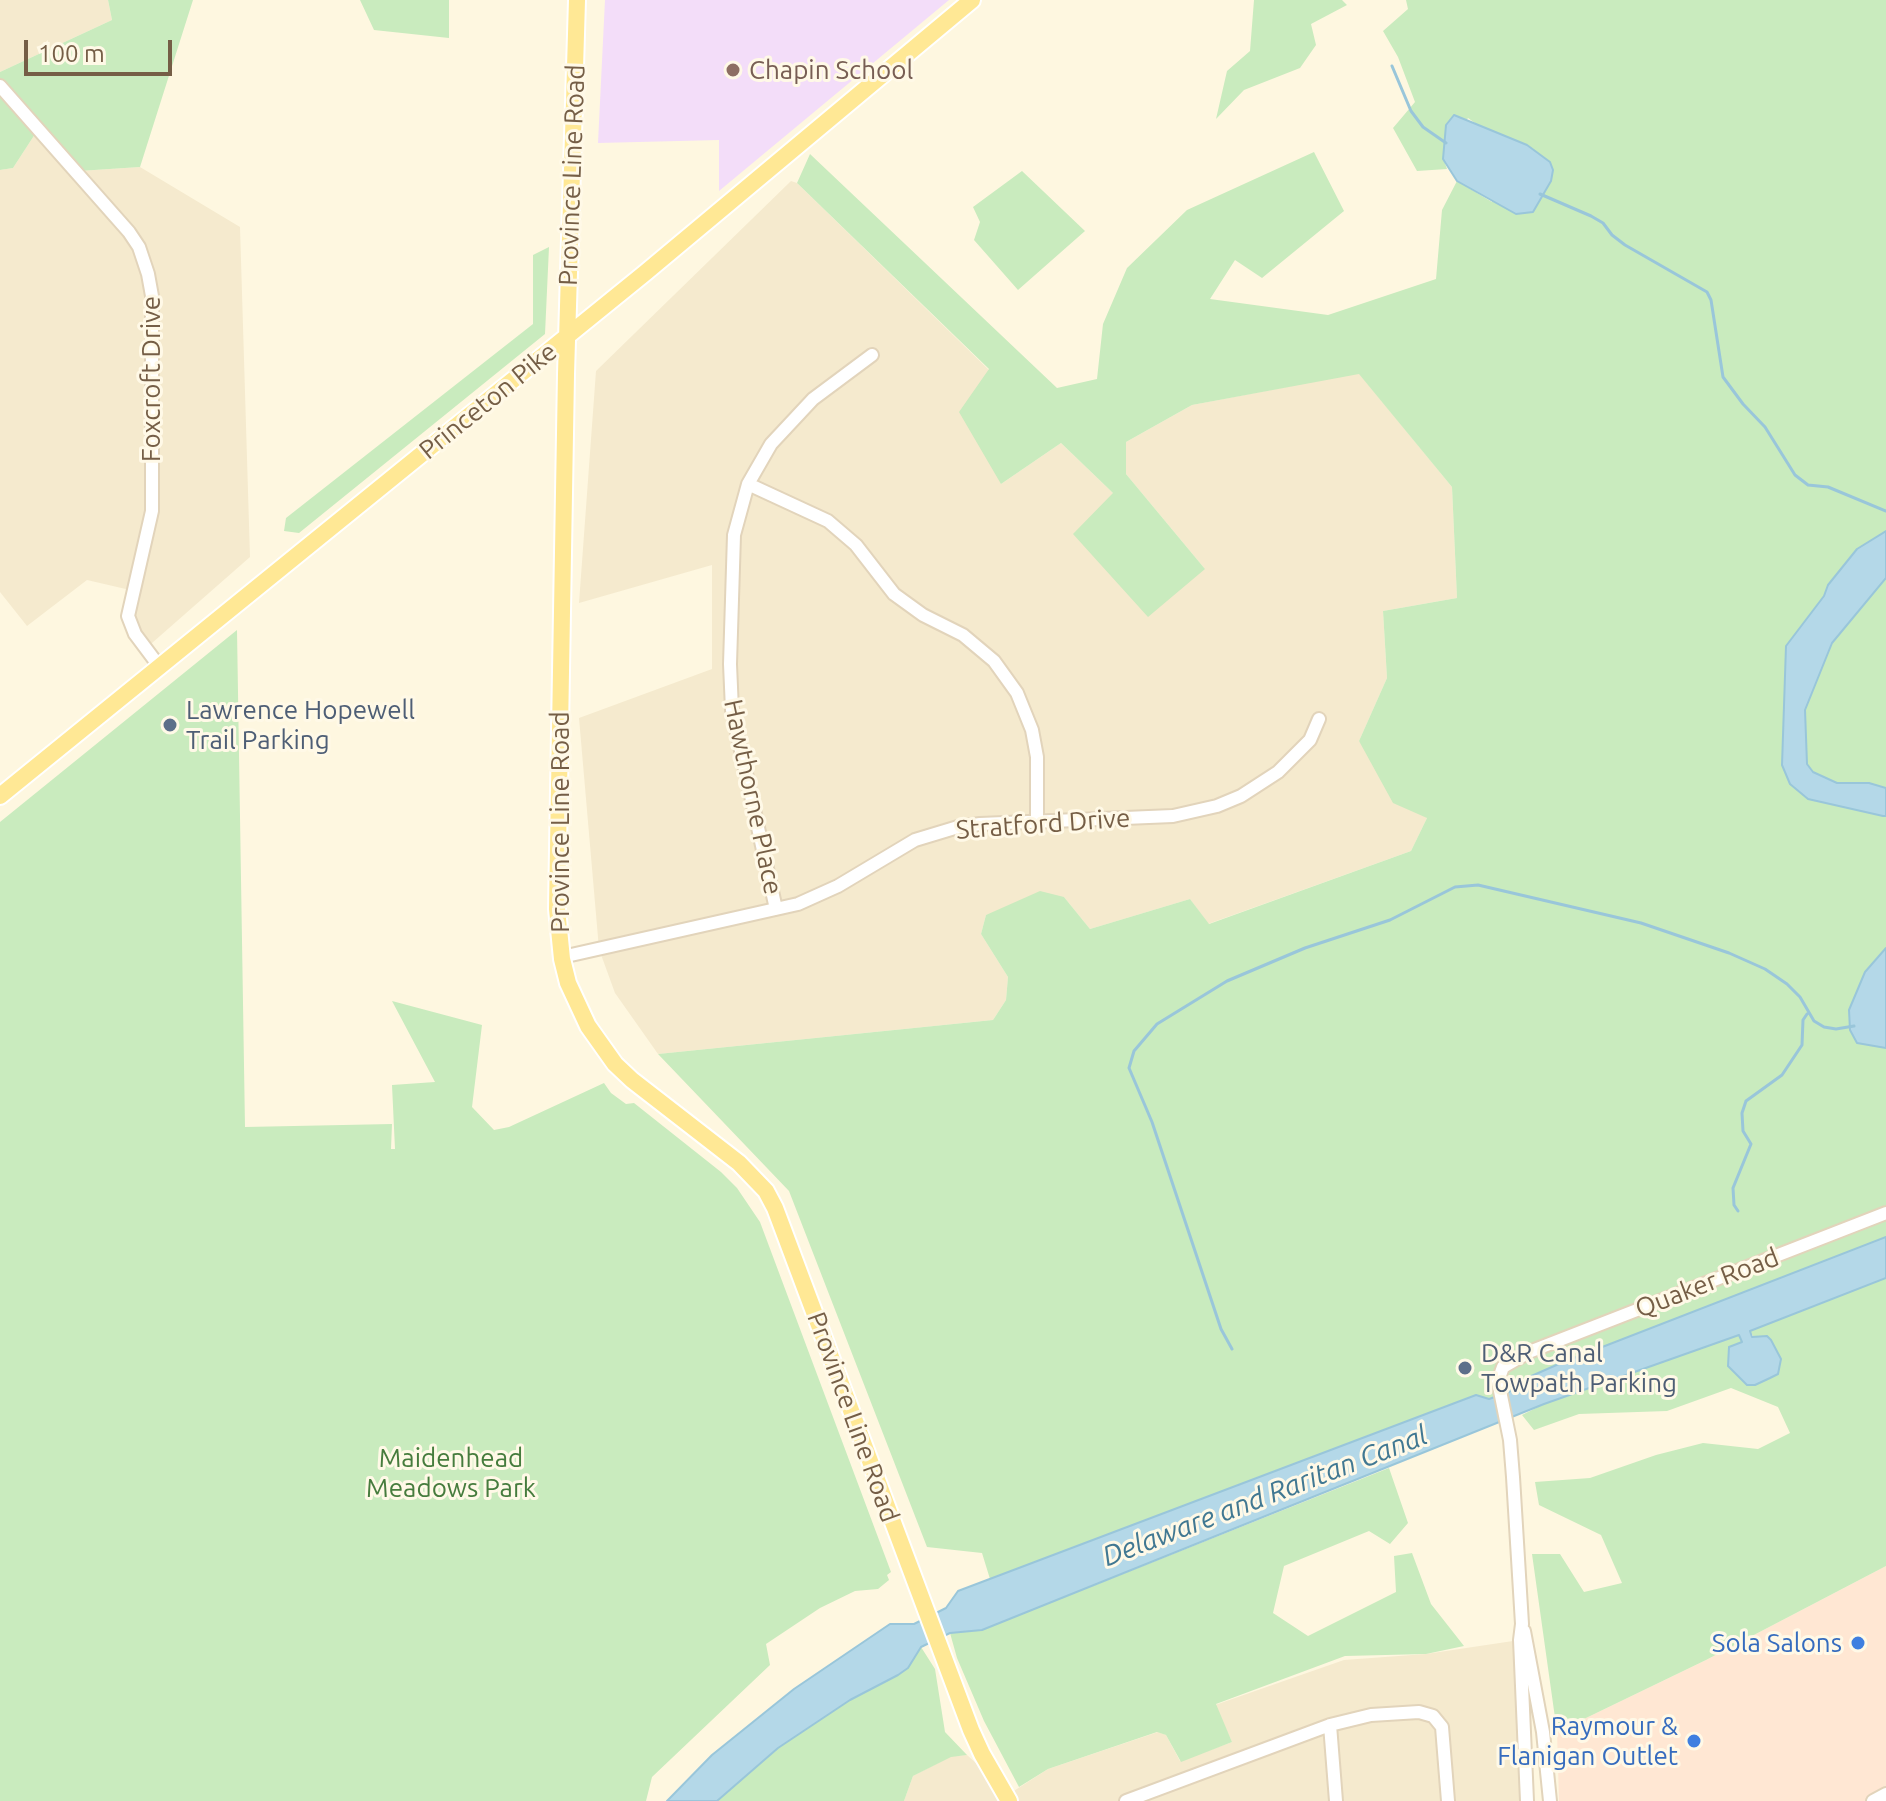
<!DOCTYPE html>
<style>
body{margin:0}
#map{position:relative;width:1886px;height:1801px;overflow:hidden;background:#fef7e0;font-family:Ubuntu,sans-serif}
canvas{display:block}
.scale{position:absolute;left:24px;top:40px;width:148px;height:36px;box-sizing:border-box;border:4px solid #755e46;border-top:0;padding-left:10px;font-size:24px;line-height:28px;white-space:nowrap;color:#755e46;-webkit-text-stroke:6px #fff9e7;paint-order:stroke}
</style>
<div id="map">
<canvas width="1886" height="1801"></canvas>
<div class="scale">100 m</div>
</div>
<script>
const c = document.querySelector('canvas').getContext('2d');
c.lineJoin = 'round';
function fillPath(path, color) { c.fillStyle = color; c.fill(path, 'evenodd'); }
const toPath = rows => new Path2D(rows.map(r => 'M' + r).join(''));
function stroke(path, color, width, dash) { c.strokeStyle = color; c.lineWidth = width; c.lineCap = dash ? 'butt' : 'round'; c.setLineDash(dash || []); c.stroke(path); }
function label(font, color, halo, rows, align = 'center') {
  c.font = font + ' Ubuntu,sans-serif'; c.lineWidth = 6; c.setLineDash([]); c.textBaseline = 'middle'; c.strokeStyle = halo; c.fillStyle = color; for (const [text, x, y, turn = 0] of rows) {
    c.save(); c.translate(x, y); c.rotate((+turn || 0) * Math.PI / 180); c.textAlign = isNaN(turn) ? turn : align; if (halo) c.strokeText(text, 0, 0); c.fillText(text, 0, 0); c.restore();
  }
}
fillPath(toPath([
 [0,0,108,0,112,20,0,72],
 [39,128,79,171,140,167,240,227,250,557,144,650,135,638,130,590,87,580,27,626,0,592,0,170,13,168],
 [791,181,797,183,989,370,1001,484,1061,443,1113,493,1205,569,1126,474,1126,442,1192,405,1359,373,1452,487,1457,598,1383,611,1387,678,1359,741,1427,818,1411,851,1208,924,1190,899,1090,929,1064,897,986,915,981,934,1008,977,1006,1000,993,1020,658,1054,615,993,599,949,579,718,712,669,712,565,579,603,596,371],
 [1513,1641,1525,1801,904,1801,913,1776,951,1756,967,1755,997,1782,1006,1796,1048,1769,1158,1732,1166,1735,1180,1761,1232,1742,1215,1705,1344,1660,1426,1654]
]), '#f5eace');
fillPath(toPath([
 [1886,1566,1886,1801,1559,1801,1557,1732,1706,1660]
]), '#ffe7d3');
fillPath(toPath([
 [605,0,949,0,719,191,719,140,598,143]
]), '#f3ddf9');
fillPath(toPath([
 [108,0,193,0,140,167,79,171,39,128,13,168,0,170,0,72,112,20],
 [360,0,449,0,449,38,374,30],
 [1254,0,1342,0,1347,5,1311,24,1316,45,1300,68,1244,90,1216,119,1227,71,1250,51],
 [1406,0,1886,0,1886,531,1857,549,1828,585,1824,596,1786,646,1782,765,1790,784,1886,816,1886,948,1865,972,1880,1048,1886,1048,1886,1237,1561,1363,1520,1381,1509,1392,1489,1399,1476,1395,990,1579,982,1553,927,1547,789,1191,658,1054,993,1020,1006,1000,1008,977,981,934,986,915,1040,891,1064,897,1090,929,1190,899,1209,924,1411,851,1427,818,1393,803,1359,741,1387,678,1383,611,1457,598,1452,487,1359,374,1192,405,1126,442,1126,474,1205,569,1148,617,1073,534,1113,493,1061,443,1001,484,959,412,989,369,797,183,810,154,1057,388,1097,379,1103,324,1127,268,1187,210,1314,152,1344,211,1262,278,1235,260,1210,299,1328,315,1436,279,1442,210,1457,181,1492,202,1475,123,1468,118,1443,158,1447,169,1417,171,1393,128,1415,102,1398,57,1383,31,1408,9],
 [1022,171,1085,231,1018,290,974,240,980,222,973,207],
 [549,247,545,334,299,533,284,531,286,518,533,324,533,255],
 [1886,578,1886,788,1869,783,1837,783,1813,773,1807,764,1805,710,1832,643],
 [237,630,245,1127,392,1124,391,1149,395,1149,392,1085,435,1082,392,1001,482,1025,472,1107,494,1130,509,1127,604,1083,611,1093,626,1104,634,1103,721,1172,737,1188,760,1222,891,1572,887,1575,889,1580,878,1589,855,1591,820,1608,766,1644,770,1665,652,1777,646,1801,0,1801,0,822],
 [1886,1278,1886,1566,1706,1660,1557,1732,1532,1554,1560,1554,1584,1592,1622,1583,1601,1535,1539,1505,1535,1482,1590,1478,1656,1455,1703,1443,1758,1449,1790,1433,1778,1407,1731,1388,1667,1411,1579,1414,1534,1430,1522,1415,1544,1404,1740,1335,1755,1385,1778,1374,1750,1331],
 [1389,1468,1408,1523,1390,1544,1369,1531,1284,1566,1273,1613,1308,1636,1396,1592,1394,1556,1412,1553,1431,1604,1464,1646,1426,1654,1345,1656,1216,1704,1232,1742,1181,1762,1166,1735,1157,1732,1048,1769,1019,1787,984,1721,957,1658,950,1633,982,1630],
 [921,1647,935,1669,945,1732,967,1755,951,1757,913,1776,904,1801,717,1801,778,1748,850,1700,908,1668]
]), '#c9ebbe');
const water = toPath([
 [1454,115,1527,145,1550,162,1553,170,1551,181,1533,212,1516,214,1457,181,1443,159,1446,125,1454,115],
 [1886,531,1886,578,1832,643,1805,710,1807,764,1813,772,1837,783,1869,783,1886,788,1886,816,1883,816,1808,799,1790,784,1782,765,1786,646,1824,596,1828,585,1857,549,1886,531],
 [1886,948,1886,1048,1857,1043,1850,1030,1849,1010,1865,972,1886,948],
 [1886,1237,1886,1278,1750,1331,1752,1337,1767,1336,1771,1340,1781,1359,1778,1374,1770,1378,1755,1385,1747,1385,1728,1366,1729,1347,1742,1342,1739,1335,1544,1404,982,1630,950,1633,921,1647,908,1668,898,1675,850,1700,778,1748,717,1801,667,1801,712,1755,794,1689,890,1624,914,1624,946,1608,958,1591,1476,1395,1489,1399,1509,1392,1520,1381,1561,1363,1886,1237]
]);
fillPath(water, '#b4d8e8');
stroke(water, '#99c6da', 2);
stroke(toPath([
 [1392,66,1411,111,1423,127,1446,143],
 [1540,194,1591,216,1603,223,1612,235,1625,245,1707,292,1711,300,1723,377,1743,404,1765,427,1795,475,1808,485,1828,487,1886,511],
 [1738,1211,1734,1205,1733,1188,1751,1144,1743,1131,1742,1113,1746,1101,1782,1075,1802,1045,1803,1020,1807,1014],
 [1232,1349,1221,1329,1152,1122,1129,1068,1134,1051,1157,1024,1227,981,1305,948,1390,920,1455,887,1478,885,1641,923,1729,953,1765,969,1787,984,1800,997,1814,1021,1824,1027,1836,1029,1854,1026]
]), '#99c6da', 3);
const minor = toPath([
 [0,86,129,232,139,247,148,274,152,296,152,511,128,616,135,634,159,666],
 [748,484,828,521,856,545,894,594,923,615,963,635,994,661,1017,693,1032,730,1037,757,1037,821],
 [776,909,732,710,730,664,734,535,748,484,771,444,813,399,872,355],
 [562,957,798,904,838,886,915,840,958,827,980,824,1173,816,1217,806,1241,796,1278,772,1310,740,1319,719],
 [1524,1631,1543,1732,1550,1801],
 [1330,1725,1336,1801],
 [1126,1801,1330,1725,1371,1715,1419,1712,1433,1716,1442,1727,1448,1801],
 [1527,1801,1520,1640,1522,1624,1513,1477,1510,1440,1498,1381,1503,1367,1529,1352,1886,1213],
 [1873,1801,1886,1794]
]);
const major = toPath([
 [577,0,566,374,557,909,562,959,568,983,588,1026,615,1064,632,1080,739,1163,766,1191,775,1208,971,1730,982,1754,1009,1801],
 [0,796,645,273,972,0]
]);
stroke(minor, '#e2d4bb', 16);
stroke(major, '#fff', 20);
stroke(minor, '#fff', 12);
stroke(major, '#ffe895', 16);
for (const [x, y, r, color] of [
 [733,70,8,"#8d6e63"],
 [170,725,8,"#5c6f8a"],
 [1465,1368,8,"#5c6f8a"],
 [1858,1643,8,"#3f7fe0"],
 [1694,1741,8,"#3f7fe0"]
]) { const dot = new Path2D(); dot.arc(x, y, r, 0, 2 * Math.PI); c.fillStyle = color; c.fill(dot); stroke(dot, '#fff9e7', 3); }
label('26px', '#785e54', '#fff9e7', [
 ["Chapin School",749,70]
], 'left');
label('26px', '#755e46', '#fff9e7', [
 ["Province Line Road",572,175,-88],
 ["Foxcroft Drive",151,379,-90],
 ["Princeton Pike",488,401,-39],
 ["Hawthorne Place",753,797,78],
 ["Province Line Road",560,822,-90],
 ["Stratford Drive",1043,824,-4],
 ["Quaker Road",1707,1283,-21],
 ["Province Line Road",853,1417,70]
]);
label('26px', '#4e5e75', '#fff9e7', [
 ["Lawrence Hopewell",186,710],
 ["Trail Parking",186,740],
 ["D&R Canal",1481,1353],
 ["Towpath Parking",1481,1383]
], 'left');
label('26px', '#467c3d', '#fff9e7', [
 ["Maidenhead",451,1458],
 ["Meadows Park",451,1488]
]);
label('26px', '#366cbe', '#fff9e7', [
 ["Sola Salons",1842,1643],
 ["Raymour &",1678,1726],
 ["Flanigan Outlet",1678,1756]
], 'right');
label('italic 28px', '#417892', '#fff9e7', [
 ["Delaware and Raritan Canal",1265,1496,-21]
]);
</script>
